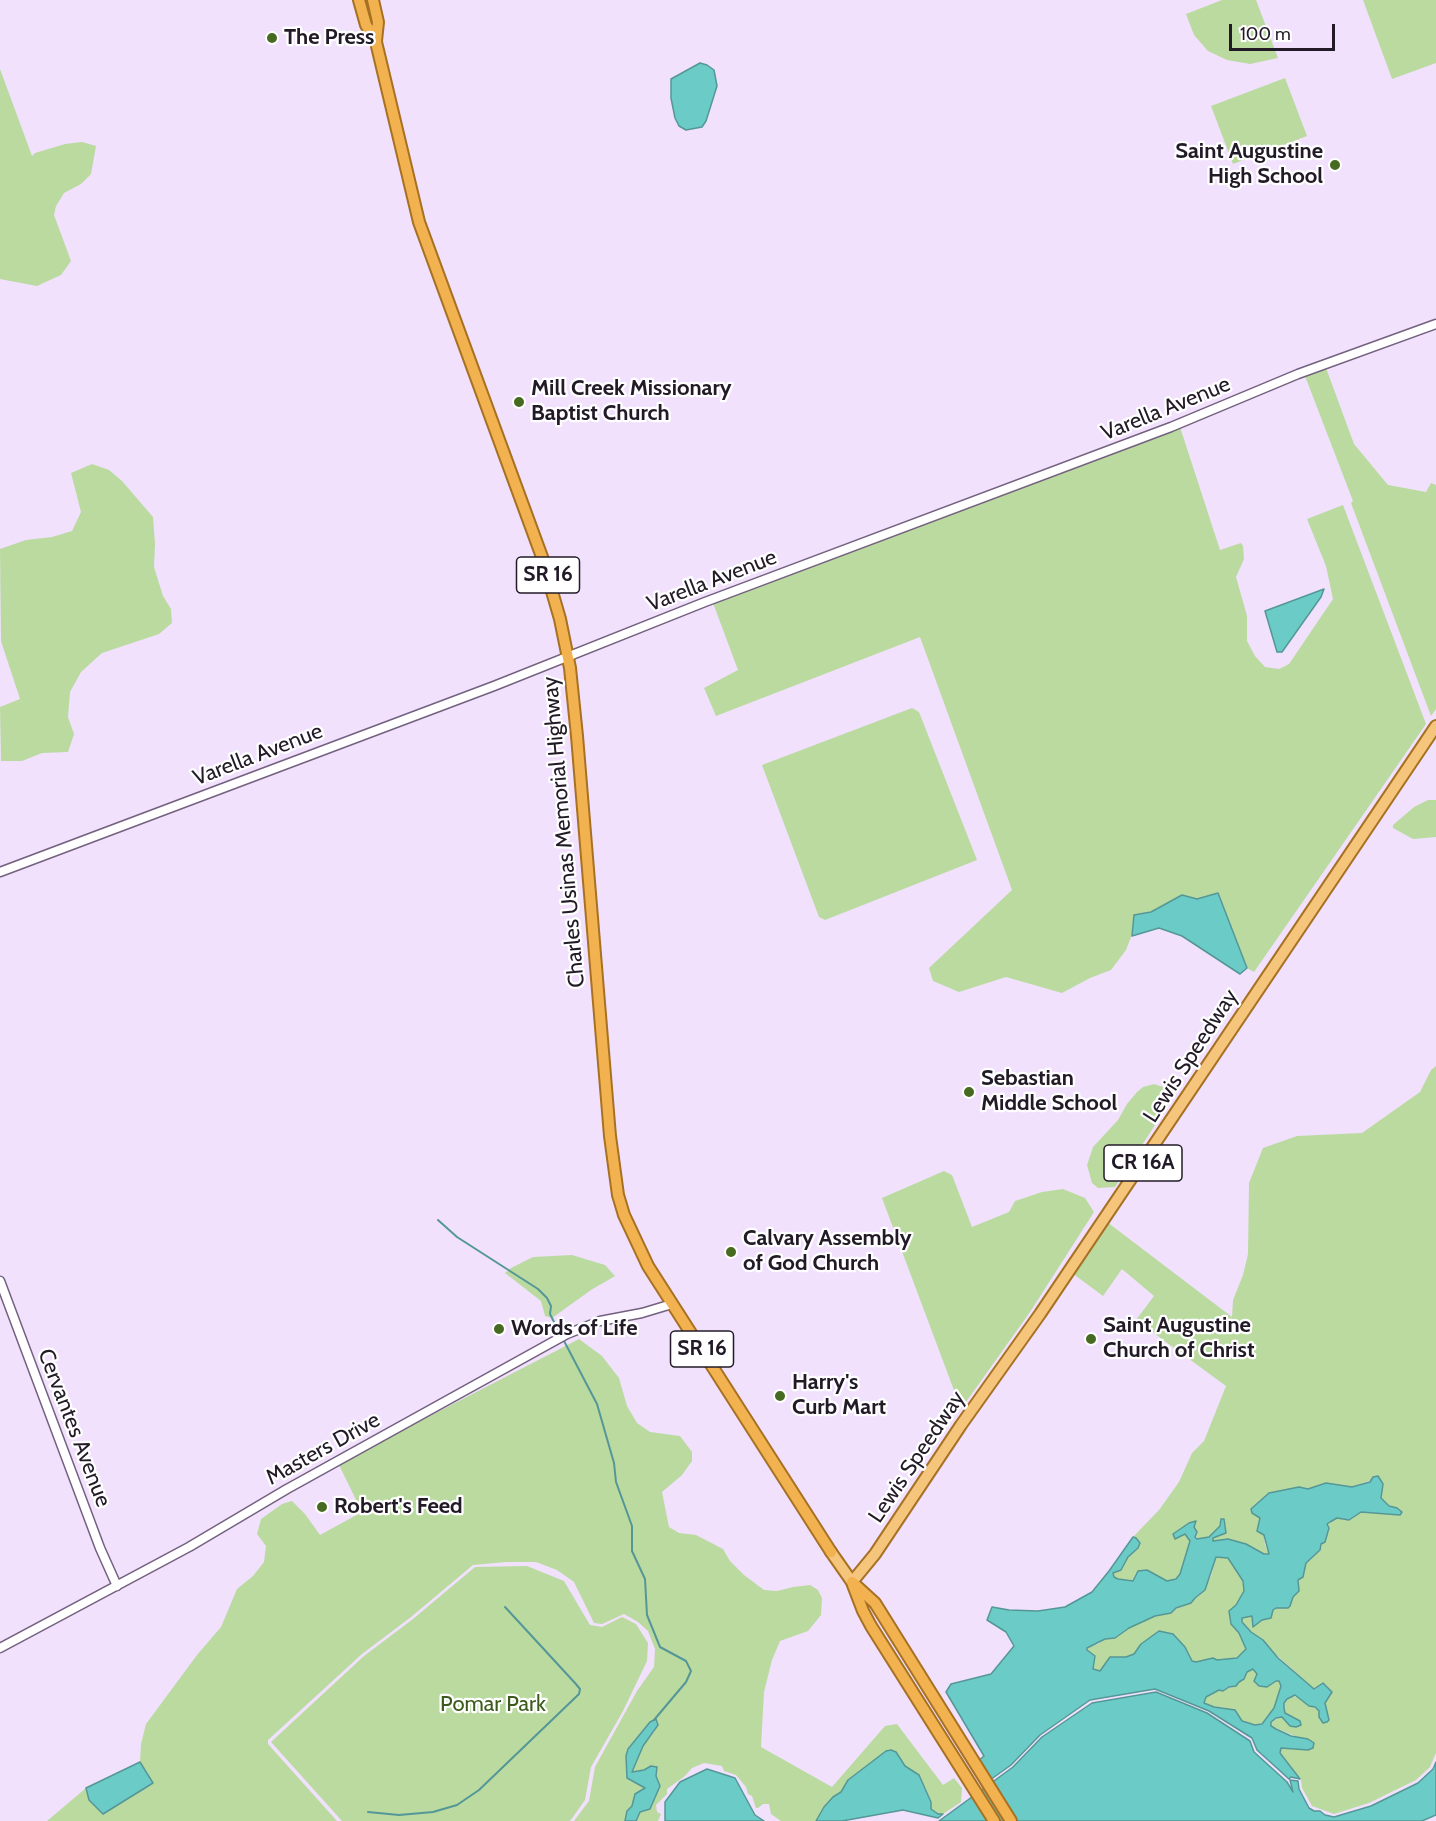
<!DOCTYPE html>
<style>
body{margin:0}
#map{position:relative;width:1436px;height:1821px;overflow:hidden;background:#f1e1fd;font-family:Cabin,sans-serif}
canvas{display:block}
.scale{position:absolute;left:1229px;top:24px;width:106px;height:27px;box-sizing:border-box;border:3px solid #221b27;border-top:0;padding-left:8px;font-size:18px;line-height:21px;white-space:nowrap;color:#221b27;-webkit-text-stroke:4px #fff;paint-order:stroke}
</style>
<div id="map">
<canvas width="1436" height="1821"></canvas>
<div class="scale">100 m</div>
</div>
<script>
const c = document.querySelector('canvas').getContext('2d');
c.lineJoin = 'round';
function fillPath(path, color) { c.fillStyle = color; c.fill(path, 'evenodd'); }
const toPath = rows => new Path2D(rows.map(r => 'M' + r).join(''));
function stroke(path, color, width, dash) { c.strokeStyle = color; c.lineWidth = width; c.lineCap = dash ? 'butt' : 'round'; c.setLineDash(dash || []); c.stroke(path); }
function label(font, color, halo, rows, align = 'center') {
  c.font = font + ' Cabin,sans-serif'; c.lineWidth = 4.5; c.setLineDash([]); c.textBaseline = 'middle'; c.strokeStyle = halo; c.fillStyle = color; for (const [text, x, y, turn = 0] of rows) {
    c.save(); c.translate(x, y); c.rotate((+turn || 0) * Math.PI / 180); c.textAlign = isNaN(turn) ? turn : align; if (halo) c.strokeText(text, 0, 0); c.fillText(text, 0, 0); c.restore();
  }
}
fillPath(toPath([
 [1222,0,1256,0,1278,58,1250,64,1227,60,1208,51,1194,35,1186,14],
 [1363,0,1436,0,1436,63,1392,79],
 [0,69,32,156,35,153,65,144,82,142,96,146,91,174,81,184,64,193,56,206,54,215,71,261,61,275,37,286,0,279],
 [1285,78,1307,136,1233,164,1211,106],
 [1326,368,1354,444,1388,485,1426,492,1431,483,1436,485,1436,709,1431,716,1351,503,1353,501,1305,376],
 [1180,427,1220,550,1241,543,1243,546,1244,559,1236,577,1247,616,1247,641,1255,656,1265,667,1279,669,1289,664,1333,599,1326,566,1307,519,1343,505,1426,724,1254,972,1247,968,1218,894,1197,899,1182,895,1151,912,1134,915,1133,932,1126,950,1111,970,1090,978,1062,993,1006,977,959,992,933,981,929,968,1012,890,920,637,716,716,704,688,738,670,713,603],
 [92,464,109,470,122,481,153,517,155,544,154,567,163,596,171,609,172,623,159,634,102,653,81,672,70,692,68,717,74,734,68,752,42,753,22,761,1,761,0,707,20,699,1,641,0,549,26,540,52,537,72,531,81,512,71,473],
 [912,708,919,712,977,860,825,920,819,917,762,765],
 [1428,800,1436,800,1436,837,1413,839,1393,828,1393,825,1414,807],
 [1436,1066,1436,1753,1430,1767,1416,1780,1369,1803,1334,1814,1312,1806,1302,1788,1301,1780,1280,1753,1281,1748,1308,1750,1302,1739,1271,1726,1273,1720,1282,1717,1285,1713,1284,1703,1291,1696,1298,1697,1319,1711,1326,1709,1325,1703,1332,1692,1326,1685,1314,1689,1251,1632,1242,1622,1242,1618,1252,1616,1253,1627,1276,1608,1290,1606,1293,1597,1299,1591,1298,1580,1303,1577,1306,1563,1320,1550,1321,1544,1325,1542,1327,1524,1330,1522,1337,1518,1345,1520,1353,1518,1358,1513,1361,1512,1397,1515,1402,1512,1385,1503,1381,1498,1383,1484,1372,1480,1352,1487,1308,1489,1299,1487,1269,1493,1251,1509,1260,1518,1258,1528,1264,1535,1265,1545,1269,1554,1264,1554,1246,1544,1228,1539,1213,1541,1213,1538,1226,1530,1225,1523,1221,1519,1220,1526,1209,1537,1197,1539,1194,1527,1192,1523,1189,1523,1173,1534,1185,1534,1190,1541,1180,1574,1176,1579,1167,1581,1154,1575,1136,1573,1133,1581,1118,1579,1114,1577,1112,1573,1117,1572,1128,1557,1136,1538,1133,1537,1159,1510,1179,1482,1192,1453,1204,1441,1226,1386,1136,1320,1154,1296,1122,1269,1103,1296,1072,1273,1107,1222,1232,1317,1233,1300,1243,1275,1248,1254,1249,1183,1263,1148,1297,1136,1362,1133,1420,1092,1431,1070],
 [1154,1084,1166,1088,1173,1097,1115,1187,1098,1188,1092,1183,1087,1165,1093,1147,1118,1120,1127,1104,1137,1092,1143,1087],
 [944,1171,952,1175,972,1227,1009,1212,1015,1201,1042,1192,1063,1189,1085,1198,1094,1212,1030,1312,961,1409,882,1198],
 [572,1255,605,1265,615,1276,591,1290,552,1318,545,1316,541,1301,505,1273,511,1268,533,1257],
 [579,1339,602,1356,619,1378,627,1406,637,1423,650,1432,680,1436,692,1452,692,1461,682,1475,662,1492,669,1527,679,1533,696,1535,723,1549,730,1561,744,1575,764,1590,777,1591,793,1587,810,1585,818,1590,822,1598,821,1615,808,1631,780,1641,772,1660,764,1692,761,1747,832,1787,885,1726,897,1724,943,1785,954,1778,962,1788,961,1802,943,1814,938,1814,931,1809,931,1801,925,1787,905,1766,896,1752,886,1751,848,1780,841,1792,824,1807,816,1821,781,1821,771,1814,769,1804,763,1804,758,1808,756,1808,752,1796,748,1794,746,1787,736,1775,724,1771,722,1766,704,1763,692,1768,685,1776,667,1789,667,1794,656,1805,657,1812,661,1814,658,1821,636,1821,640,1812,646,1811,652,1806,660,1786,656,1776,657,1767,651,1766,644,1770,631,1773,643,1746,655,1731,656,1720,650,1722,646,1728,627,1778,645,1788,635,1794,632,1806,627,1811,625,1821,574,1821,589,1801,595,1767,637,1691,654,1667,655,1649,648,1631,638,1622,624,1614,602,1624,594,1623,574,1582,557,1570,536,1562,506,1562,473,1565,411,1617,362,1654,268,1740,268,1744,337,1821,47,1821,86,1788,90,1800,104,1814,149,1775,140,1762,141,1744,146,1724,197,1655,221,1627,237,1589,253,1576,264,1562,266,1546,257,1534,261,1519,282,1504,292,1501,305,1514,320,1535,362,1512,339,1465,393,1435],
 [1216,1557,1228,1558,1243,1581,1244,1591,1236,1605,1229,1611,1231,1624,1239,1633,1246,1649,1237,1658,1217,1660,1212,1658,1196,1662,1192,1661,1185,1647,1173,1634,1157,1634,1141,1644,1134,1654,1126,1657,1110,1657,1100,1671,1093,1669,1093,1660,1087,1648,1098,1644,1105,1639,1116,1638,1129,1628,1155,1616,1170,1613,1176,1609,1191,1603,1195,1598,1200,1595,1211,1576],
 [527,1566,564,1581,590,1625,602,1627,622,1617,636,1624,648,1643,647,1661,623,1711,591,1767,585,1800,570,1821,342,1821,271,1742,364,1656,413,1619,475,1567],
 [1253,1669,1257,1674,1256,1677,1270,1685,1272,1682,1279,1681,1281,1686,1274,1708,1261,1724,1249,1724,1242,1721,1226,1708,1214,1707,1204,1703,1206,1697,1219,1690,1233,1687,1244,1679,1247,1672]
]), '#badaa0');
const water = toPath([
 [700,63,707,65,714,70,717,86,706,121,702,127,686,130,679,126,675,118,671,98,671,79,700,63],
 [1324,589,1321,597,1282,652,1277,652,1265,611,1324,589],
 [1218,893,1247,968,1240,974,1182,936,1159,928,1132,936,1134,915,1151,912,1182,895,1197,899,1218,893],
 [1378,1476,1383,1484,1381,1498,1389,1506,1397,1508,1402,1512,1400,1515,1361,1512,1349,1520,1337,1518,1330,1522,1327,1524,1329,1528,1325,1542,1321,1544,1320,1550,1306,1563,1303,1577,1298,1580,1299,1591,1293,1597,1290,1606,1288,1608,1276,1608,1273,1610,1271,1618,1262,1620,1253,1627,1252,1616,1242,1618,1242,1622,1251,1632,1263,1640,1278,1658,1314,1689,1323,1683,1332,1692,1325,1703,1329,1720,1327,1722,1323,1723,1319,1717,1319,1711,1315,1707,1309,1706,1295,1695,1287,1699,1284,1703,1284,1708,1285,1713,1300,1721,1301,1725,1296,1727,1290,1726,1282,1717,1276,1718,1271,1722,1271,1726,1276,1729,1291,1736,1308,1739,1314,1743,1313,1748,1308,1750,1281,1748,1280,1753,1300,1779,1291,1777,1289,1779,1257,1750,1252,1738,1209,1711,1155,1689,1090,1700,1040,1735,1011,1765,990,1780,978,1761,984,1756,946,1692,951,1684,991,1674,1014,1646,1006,1632,987,1620,992,1607,1009,1610,1038,1611,1065,1607,1092,1592,1109,1571,1133,1537,1136,1538,1140,1543,1138,1548,1128,1557,1121,1570,1113,1573,1114,1577,1118,1579,1133,1581,1138,1571,1147,1570,1167,1581,1176,1579,1180,1574,1190,1541,1185,1534,1175,1539,1173,1534,1189,1523,1196,1521,1194,1527,1197,1532,1195,1537,1197,1539,1209,1537,1220,1526,1221,1519,1224,1519,1226,1533,1213,1538,1213,1541,1228,1539,1246,1544,1264,1554,1269,1554,1264,1535,1257,1531,1260,1518,1252,1513,1251,1509,1269,1493,1299,1487,1308,1489,1326,1483,1352,1487,1370,1482,1373,1477,1378,1476],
 [1216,1557,1228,1558,1243,1581,1244,1591,1236,1605,1229,1611,1231,1624,1239,1633,1246,1649,1237,1658,1217,1660,1213,1658,1196,1662,1192,1661,1185,1647,1173,1634,1159,1631,1141,1644,1134,1654,1126,1657,1110,1657,1100,1671,1093,1669,1095,1656,1087,1650,1087,1648,1105,1639,1115,1638,1129,1628,1155,1616,1171,1613,1176,1608,1191,1603,1195,1598,1205,1590,1216,1557],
 [1253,1669,1257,1674,1254,1681,1259,1686,1267,1687,1276,1681,1279,1681,1281,1686,1274,1708,1262,1724,1255,1725,1242,1721,1235,1710,1214,1707,1204,1703,1206,1697,1219,1690,1223,1691,1229,1687,1236,1686,1239,1682,1244,1679,1247,1672,1253,1669],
 [1156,1692,1207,1713,1250,1741,1254,1752,1287,1782,1293,1792,1290,1780,1298,1781,1299,1789,1309,1808,1314,1811,1320,1811,1325,1815,1334,1817,1371,1806,1418,1783,1433,1769,1436,1762,1436,1815,1422,1821,939,1821,1013,1767,1042,1737,1092,1703,1156,1692],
 [656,1719,658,1725,643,1746,632,1772,644,1770,651,1766,657,1767,656,1776,660,1786,650,1809,640,1812,636,1821,625,1821,627,1811,632,1806,635,1794,645,1788,627,1778,626,1756,628,1749,650,1722,656,1719],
 [891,1750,896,1752,905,1766,919,1775,931,1802,931,1809,938,1814,943,1814,938,1818,903,1810,842,1821,816,1821,824,1807,833,1797,841,1792,848,1780,886,1751,891,1750],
 [140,1762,153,1783,103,1814,89,1800,86,1788,140,1762],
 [707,1769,735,1778,755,1815,764,1821,665,1821,665,1802,680,1782,707,1769]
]);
fillPath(water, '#6bccc7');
stroke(water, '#559797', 1.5);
stroke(toPath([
 [438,1220,457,1237,538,1289,547,1298,551,1306,550,1314,560,1334],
 [563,1339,597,1404,614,1463,616,1482,632,1526,632,1551,645,1579,647,1615,660,1647,686,1661,691,1671,686,1682,654,1720],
 [368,1812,399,1815,433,1812,457,1805,479,1790,579,1694,580,1689,575,1683,505,1607]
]), '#559797', 2);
const tertiary = toPath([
 [0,872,494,686,705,602,1171,427,1298,374,1436,324],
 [0,1281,100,1548,117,1586],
 [0,1648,189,1547,287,1489,567,1334,600,1321,642,1313,672,1304]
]);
const primary = toPath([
 [831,1552,852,1582,875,1554,961,1425,1040,1314,1436,726]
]);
const trunk = toPath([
 [359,0,366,25,376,42,419,222,542,557,560,619,570,668,577,736,610,1136,618,1195,624,1215,648,1266,831,1552],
 [373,0,378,22,376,41],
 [852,1582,875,1603,1011,1821],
 [853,1585,863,1611,871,1626,994,1821]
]);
stroke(tertiary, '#73617f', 11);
stroke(primary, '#a77124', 14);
stroke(trunk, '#a77124', 14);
stroke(tertiary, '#fff', 8);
stroke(primary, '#f5c57b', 10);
stroke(trunk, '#f2b24f', 10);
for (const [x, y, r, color] of [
 [272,38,6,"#476a21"],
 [1335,165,6,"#476a21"],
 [519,402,6,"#476a21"],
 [969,1092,6,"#476a21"],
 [731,1252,6,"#476a21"],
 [499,1329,6,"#476a21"],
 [1091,1339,6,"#476a21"],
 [780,1396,6,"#476a21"],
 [322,1507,6,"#476a21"]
]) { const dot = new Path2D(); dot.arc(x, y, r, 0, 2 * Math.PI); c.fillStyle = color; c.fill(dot); stroke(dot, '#fff', 2); }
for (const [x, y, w] of [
 [548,575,63],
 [1143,1163,78],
 [702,1349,63]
]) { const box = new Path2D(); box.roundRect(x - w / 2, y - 18, w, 36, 4.5); c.fillStyle = '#fff'; c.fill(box); stroke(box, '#221b27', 1.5); }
label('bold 21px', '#221b27', null, [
 ["SR 16",548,575],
 ["CR 16A",1143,1163],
 ["SR 16",702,1349]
]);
label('bold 22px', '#221b27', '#fff', [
 ["The Press",284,38],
 ["Saint Augustine",1323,152,"right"],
 ["High School",1323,177,"right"],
 ["Mill Creek Missionary",531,389],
 ["Baptist Church",531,414],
 ["Sebastian",981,1079],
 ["Middle School",981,1104],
 ["Calvary Assembly",743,1239],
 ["of God Church",743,1264],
 ["Saint Augustine",1103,1326],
 ["Church of Christ",1103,1351],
 ["Words of Life",511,1329],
 ["Harry's",792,1383],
 ["Curb Mart",792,1408],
 ["Robert's Feed",334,1507]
], 'left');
label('22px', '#221b27', '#fff', [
 ["Varella Avenue",1166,409,-22],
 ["Varella Avenue",712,581,-21],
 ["Varella Avenue",258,755,-21],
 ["Charles Usinas Memorial Highway",564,832,-95],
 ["Lewis Speedway",1191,1056,-57],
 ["Cervantes Avenue",74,1428,69],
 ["Masters Drive",323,1449,-29],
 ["Lewis Speedway",917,1457,-56]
]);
label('22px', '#3c5a1b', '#fff', [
 ["Pomar Park",493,1705]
]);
</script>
